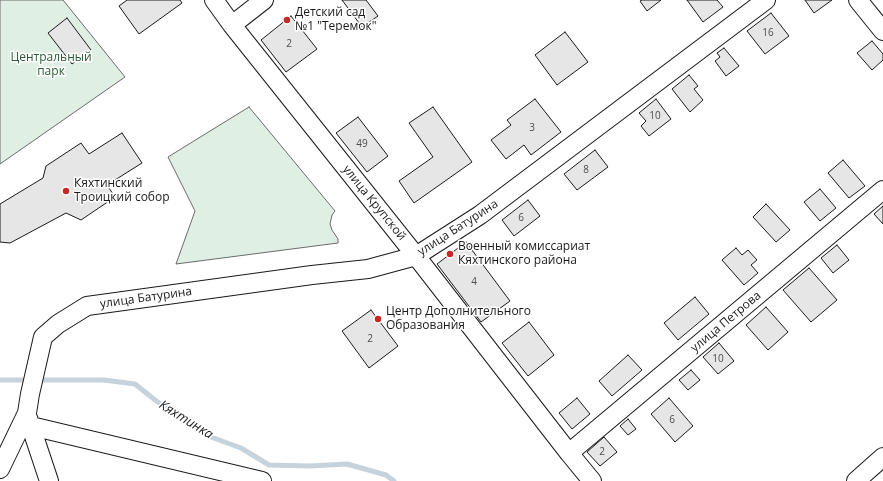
<!DOCTYPE html>
<meta charset="utf-8">
<style>
body{margin:0}
canvas{display:block;background:#fff}
</style>
<canvas width="883" height="481"></canvas>
<script>
const c = document.querySelector('canvas').getContext('2d');
c.lineJoin = 'round';
function fillPath(path, color) { c.fillStyle = color; c.fill(path, 'evenodd'); }
const toPath = rows => new Path2D(rows.map(r => 'M' + r).join(''));
function stroke(path, color, width, dash) { c.strokeStyle = color; c.lineWidth = width; c.lineCap = dash ? 'butt' : 'round'; c.setLineDash(dash || []); c.stroke(path); }
function label(font, color, halo, rows, align = 'center') {
  c.font = font + ' "Open Sans",sans-serif'; c.lineWidth = 3; c.setLineDash([]); c.textBaseline = 'middle'; c.strokeStyle = halo; c.fillStyle = color; for (const [text, x, y, turn = 0] of rows) {
    c.save(); c.translate(x, y); c.rotate((+turn || 0) * Math.PI / 180); c.textAlign = isNaN(turn) ? turn : align; if (halo) c.strokeText(text, 0, 0); c.fillText(text, 0, 0); c.restore();
  }
}
const green = toPath([
 [0,0,63,0,125,77,0,164,0,0],
 [249,107,335,211,332,215,330,224,332,230,338,239,338,243,176,264,195,211,168,157,249,107]
]);
fillPath(green, '#e0efe3');
stroke(green, '#6a6a6a', 1);
stroke(toPath([
 [0,380,104,380,135,384,155,400,211,437,241,448,269,465,310,466,347,464,386,475,394,481]
]), '#c6d2dc', 5);
const building = toPath([
 [127,0,180,0,182,3,139,34,119,6,127,0],
 [342,0,366,0,378,16,362,27,342,0],
 [642,0,661,0,647,11,640,1,642,0],
 [687,0,717,0,723,7,703,22,687,0],
 [805,0,832,0,814,13,805,0],
 [771,13,789,36,765,54,747,31,771,13],
 [291,16,317,49,286,72,261,40,291,16],
 [67,18,91,50,72,64,48,33,67,18],
 [565,32,588,62,557,85,535,55,565,32],
 [872,41,883,54,883,60,872,70,857,53,872,41],
 [724,48,739,66,726,76,715,61,720,57,717,53,724,48],
 [689,75,698,86,694,89,703,100,690,112,672,89,689,75],
 [535,99,561,132,531,155,524,145,506,159,491,140,511,125,507,120,535,99],
 [656,99,671,119,649,136,641,126,646,121,639,113,656,99],
 [433,107,472,162,414,203,399,181,433,157,409,123,433,107],
 [358,117,388,156,367,172,336,133,358,117],
 [122,133,142,163,107,185,115,197,81,220,66,213,10,243,0,242,0,204,43,178,46,166,81,143,89,154,122,133],
 [595,150,608,167,577,190,564,174,595,150],
 [843,160,865,186,849,198,828,173,843,160],
 [820,189,836,208,820,221,804,202,820,189],
 [528,200,540,216,514,236,502,220,528,200],
 [766,204,790,230,776,242,753,217,766,204],
 [883,206,883,224,874,214,883,206],
 [466,242,510,301,481,322,437,264,466,242],
 [837,245,849,260,833,273,821,258,837,245],
 [736,248,742,255,748,250,757,260,751,265,758,273,744,285,722,260,736,248],
 [809,268,837,300,811,322,783,290,809,268],
 [695,297,709,314,678,340,664,323,695,297],
 [766,307,788,332,768,350,746,325,766,307],
 [371,310,398,346,369,368,342,331,371,310],
 [529,322,554,355,528,376,502,343,529,322],
 [719,343,734,361,718,374,703,357,719,343],
 [628,355,642,370,612,396,599,381,628,355],
 [691,370,700,380,688,390,679,380,691,370],
 [577,398,590,414,572,429,559,413,577,398],
 [669,398,693,426,675,442,651,414,669,398],
 [628,419,636,429,628,435,620,426,628,419],
 [604,437,617,452,600,466,587,452,604,437]
]);
fillPath(building, '#e6e6e6');
stroke(building, '#1a1a1a', 1);
const minor = toPath([
 [214,0,232,25,416,256,569,453,592,481],
 [858,0,883,31],
 [232,25,264,0],
 [28,418,49,481],
 [31,426,262,481],
 [569,453,883,190],
 [0,469,27,413,30,394,43,337,58,324,87,306,312,275,368,269,416,256,480,215,766,0],
 [856,481,883,457]
]);
stroke(minor, '#1a1a1a', 20);
stroke(minor, '#fff', 18);
for (const [x, y, r, color] of [
 [287,20,4,"#c62828"],
 [66,191,4,"#c62828"],
 [450,254,4,"#c62828"],
 [378,319,4,"#c62828"]
]) { const dot = new Path2D(); dot.arc(x, y, r, 0, 2 * Math.PI); c.fillStyle = color; c.fill(dot); stroke(dot, '#fff', 1.5); }
label('10px', '#4d4d4d', null, [
 ["16",768,33],
 ["2",289,44],
 ["10",655,116],
 ["3",532,128],
 ["49",362,144],
 ["8",586,170],
 ["6",521,218],
 ["4",474,282],
 ["2",370,339],
 ["10",718,359],
 ["6",672,420],
 ["2",602,452]
]);
label('12px', '#1a1a1a', '#fff', [
 ["Детский сад",295,13],
 ["№1 \"Теремок\"",295,27],
 ["Кяхтинский",74,184],
 ["Троицкий собор",74,198],
 ["Военный комиссариат",458,247],
 ["Кяхтинского района",458,261],
 ["Центр Дополнительного",386,312],
 ["Образования",386,326]
], 'left');
label('12px', '#2b5a34', '#fff', [
 ["Центральный",51,58],
 ["парк",51,72]
]);
label('12px', '#1a1a1a', '#fff', [
 ["улица Крупской",374,203,51],
 ["улица Батурина",458,228,-33],
 ["улица Батурина",146,298,-8],
 ["улица Петрова",726,322,-40]
]);
label('italic 13px', '#1a1a1a', '#fff', [
 ["Кяхтинка",186,420,32]
]);
</script>
